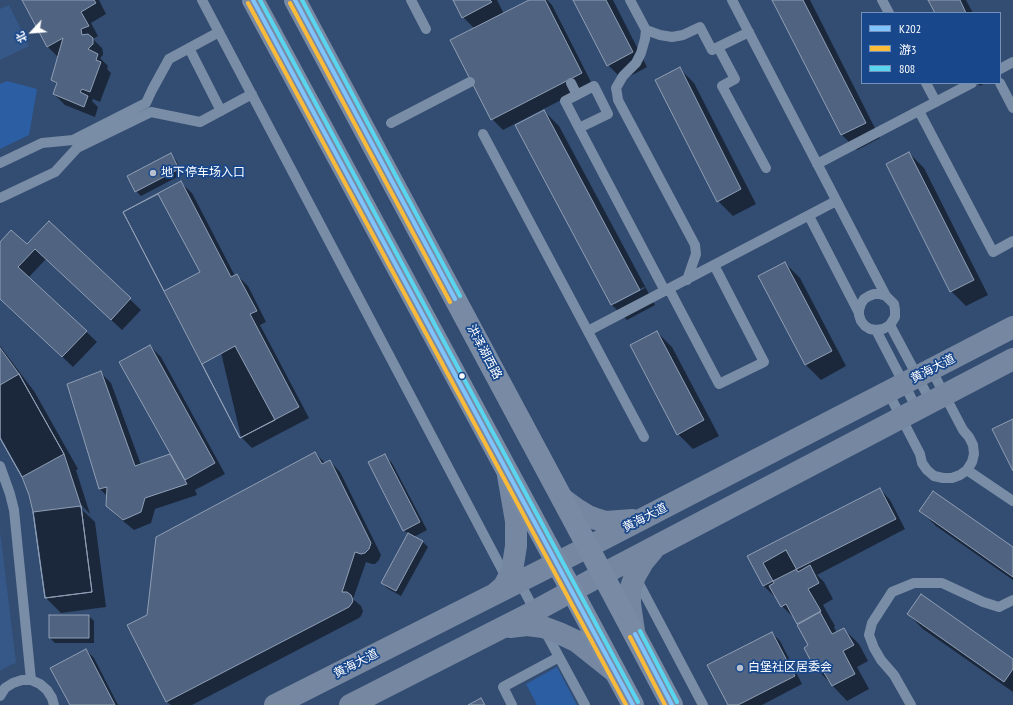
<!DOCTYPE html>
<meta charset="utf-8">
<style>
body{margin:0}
#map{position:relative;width:1013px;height:705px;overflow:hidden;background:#334c71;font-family:"PT Sans Narrow","Noto Sans SC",sans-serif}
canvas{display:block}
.legend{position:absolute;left:861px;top:12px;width:140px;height:72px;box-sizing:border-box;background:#18478c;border:1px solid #7491ba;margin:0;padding:5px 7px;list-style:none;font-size:12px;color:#fff}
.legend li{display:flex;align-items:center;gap:8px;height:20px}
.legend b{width:20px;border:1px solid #7491ba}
.north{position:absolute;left:12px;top:12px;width:40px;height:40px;-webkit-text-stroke:3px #18478c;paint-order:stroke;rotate:244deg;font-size:11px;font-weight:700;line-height:16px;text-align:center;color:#fff}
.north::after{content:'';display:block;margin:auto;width:14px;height:18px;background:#fff;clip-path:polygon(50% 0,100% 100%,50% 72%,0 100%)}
</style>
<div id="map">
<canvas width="1013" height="705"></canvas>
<ul class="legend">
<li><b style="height:5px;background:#80c4ff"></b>K202</li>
<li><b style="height:5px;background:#fbbb3a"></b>游3</li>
<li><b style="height:5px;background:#5ad5f0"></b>808</li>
</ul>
<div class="north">北</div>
</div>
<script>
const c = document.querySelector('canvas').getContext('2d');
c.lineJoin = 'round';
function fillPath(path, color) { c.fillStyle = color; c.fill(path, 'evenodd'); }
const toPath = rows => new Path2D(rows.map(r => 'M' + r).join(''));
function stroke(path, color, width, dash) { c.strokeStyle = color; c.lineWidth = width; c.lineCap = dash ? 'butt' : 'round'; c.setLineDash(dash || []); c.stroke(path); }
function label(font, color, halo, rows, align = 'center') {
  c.font = font + ' "PT Sans Narrow","Noto Sans SC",sans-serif'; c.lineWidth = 3.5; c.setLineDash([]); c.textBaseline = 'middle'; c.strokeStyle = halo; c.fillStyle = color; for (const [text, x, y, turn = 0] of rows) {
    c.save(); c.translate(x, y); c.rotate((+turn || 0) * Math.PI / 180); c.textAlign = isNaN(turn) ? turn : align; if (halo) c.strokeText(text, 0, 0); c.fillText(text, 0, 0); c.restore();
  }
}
fillPath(toPath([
 [7,81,37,89,29,135,0,149,0,84],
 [557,667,577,705,537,705,526,684]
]), '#2c5ea3');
fillPath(toPath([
 [9,5,29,46,0,60,0,9],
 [0,531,16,663,10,665,0,671]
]), '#365889');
fillPath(toPath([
 [23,0,99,0,106,14,91,23,98,36,93,39,102,48,103,52,103,55,100,58,108,66,107,69,111,73,100,102,93,99,92,101,98,107,95,117,65,105,54,94,57,85,52,80,58,57,47,46],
 [454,0,497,0,504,14,531,0,547,0,552,5,592,84,503,130,492,119,475,29,463,17],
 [574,0,613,0,647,67,623,80,608,65],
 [773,0,810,0,880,138,857,150,842,135],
 [929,0,966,0,973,13,936,13],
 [679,68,694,83,756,204,733,216,718,201],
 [978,83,985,83,980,86],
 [544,111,559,126,655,305,627,320,612,305,516,126],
 [644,287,645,288,615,304,615,302],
 [909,153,924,168,988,295,966,306,951,291],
 [171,155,176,160,183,174,141,196,136,191],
 [181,183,192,193,235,276,237,275,248,286,266,322,260,325,309,418,252,448,241,437],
 [49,222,141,310,122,330,46,259,29,277,97,342,73,367,0,298,0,243,27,246],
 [785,263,800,278,846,366,821,380,806,365,759,276],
 [657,332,672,347,719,436,693,449,678,434],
 [0,346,30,386,34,391,78,469,76,470,90,514,78,502,76,504,95,522,106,607,61,613,46,598,34,512,23,477,0,436],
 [150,346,161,357,225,474,195,490,197,495,155,509,151,523,134,530,118,517,107,506,107,496,100,489,69,384,100,372,111,383,141,465,172,455],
 [315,453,325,463,330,461,340,472,381,555,379,560,375,564,372,564,366,562,353,599,361,606,363,611,361,616,359,618,192,705,171,705,167,702,128,626,148,616],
 [384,455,392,463,427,530,414,537,423,542,428,547,401,596,387,588,382,583,408,534,404,530],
 [880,489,890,500,905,529,817,575,824,582,833,599,823,605,835,626,834,627,837,633,844,629,859,644,868,661,857,667,869,689,847,701,816,668,810,646,799,625,796,620,782,606,776,596,774,596,764,586,749,556],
 [921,511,1013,548,1013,580,936,526],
 [908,614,1013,660,1013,692,923,629],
 [89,616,94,621,94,643,55,643,50,638],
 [772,633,780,641,802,684,762,705,729,705],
 [86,650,94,658,118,705,71,705]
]), '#0007');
const building = toPath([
 [22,0,94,0,96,3,81,12,89,26,81,29,82,35,88,34,93,38,93,44,88,49,98,54,96,60,101,62,90,92,82,89,80,92,88,96,84,107,53,94,57,83,51,80,63,38,47,47,22,0],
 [453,0,490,0,492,2,462,18,453,0],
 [529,0,545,0,582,73,491,120,450,40,529,0],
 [573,0,606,0,633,52,607,66,573,0],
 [772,0,803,0,866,123,841,135,772,0],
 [928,0,960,0,966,13,935,13,928,0],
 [680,67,741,189,717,202,655,80,680,67],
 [544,110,640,290,611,305,515,125,544,110],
 [909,152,974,280,950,292,886,164,909,152],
 [171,153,179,169,135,192,127,176,171,153],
 [181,181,231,277,237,274,257,311,250,314,299,407,240,438,123,212,181,181],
 [158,194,200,272,164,291,123,212,158,194],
 [49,221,131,298,111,320,35,249,18,267,87,331,62,357,0,299,0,242,11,230,27,244,49,221],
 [785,262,832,351,805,365,758,276,785,262],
 [657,331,704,420,677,435,630,345,657,331],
 [150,345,215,463,185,480,119,362,150,345],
 [235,346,275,420,240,438,202,364,235,346],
 [0,348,19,374,64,454,81,506,92,592,45,598,33,512,29,495,22,477,0,438,0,348],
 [101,371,135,466,170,454,187,484,145,498,141,512,123,520,106,506,107,487,99,489,67,384,101,371],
 [19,374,64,454,22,477,0,438,0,385,19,374],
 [1013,419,1013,471,992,429,1013,419],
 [315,452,322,464,330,460,371,543,369,549,365,553,361,554,355,552,342,592,347,592,351,595,353,600,352,603,349,607,166,702,127,625,147,615,156,537,315,452],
 [385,454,420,522,403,531,368,462,385,454],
 [880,488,896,519,763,586,747,556,880,488],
 [933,491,1013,547,1013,577,919,511,933,491],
 [81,506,92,592,45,598,33,512,81,506],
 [408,533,423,541,396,591,381,583,408,533],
 [786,550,798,572,810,565,819,583,808,589,821,611,797,624,786,604,781,607,769,586,774,583,763,563,786,550],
 [921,594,1013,659,1013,669,1004,682,907,614,921,594],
 [820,612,832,634,844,628,854,645,843,651,855,674,832,686,820,666,815,669,804,648,808,645,797,625,820,612],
 [49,615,89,615,89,638,49,638,49,615],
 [772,632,795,676,738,705,728,705,707,665,772,632],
 [86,649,115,705,70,705,50,668,86,649],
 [481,698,485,705,468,705,481,698]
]);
fillPath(building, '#506482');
stroke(building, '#8f9eb4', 1);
stroke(toPath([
 [202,0,507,579],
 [411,0,426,29],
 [630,0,646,30,645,39,641,53,636,63,623,76,616,88,617,93,618,100,695,245,696,254,687,280],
 [732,0,886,296,894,304,895,310,895,317,890,325,883,329,876,330,870,329,865,326,861,321,859,315,859,310,861,304,864,299,869,296,874,294,880,294,886,296],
 [882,0,889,13],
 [646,30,660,35,672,37,683,35,700,27,712,50,749,32],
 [718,47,735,79,722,86,766,168],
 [189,48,221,111],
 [1000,69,1013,62],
 [571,83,577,95],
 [926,83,936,102],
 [1000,83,1013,108],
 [594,86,608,114,579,128,565,101,594,86],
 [919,111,993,252,1013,241],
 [391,123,470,82],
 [579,128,665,291],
 [483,134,644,437],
 [0,163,42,143,73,140,146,103,152,90,169,59,219,32],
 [817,164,972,83],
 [0,198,55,172,77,148,151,112,200,122,252,94],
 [809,216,859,313],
 [669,289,719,384,764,362,714,265],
 [890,325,931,402],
 [876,330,917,409],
 [588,331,836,201],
 [888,392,920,454,922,463,927,470,934,476,943,478,952,478,960,475,967,470,972,462,974,454,973,445,969,437,963,430,931,369],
 [0,466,10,494,14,510,31,680],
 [967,470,1013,501],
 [636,578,703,705],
 [519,581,536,613],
 [545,631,585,705],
 [0,696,5,688,13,683,22,680,31,680,40,684,47,690,52,698,54,705],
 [512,705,503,687,559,657],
 [911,705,894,675,881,660,874,648,869,635,872,623,892,592,914,583,942,583,983,602,999,607,1013,600]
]), '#7a8da6', 10);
stroke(toPath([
 [563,499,578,510,588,516,596,519,606,522,633,520],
 [497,592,504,586,512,571,516,546,516,521,508,475],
 [510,627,527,625,543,627,559,633,576,641,615,672],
 [634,631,630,604,630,590,635,576,643,562,653,550],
 [275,705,588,547,1013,327],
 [350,705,535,611,603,574,1013,359]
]), '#7688a1', 22);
stroke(toPath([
 [253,0,572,591,633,705],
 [295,0,588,547,672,705]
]), '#798ba4', 22);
stroke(toPath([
 [253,0,633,705],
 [295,0,455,299],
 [635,634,672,705]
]), '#80c4ff', 4);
stroke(toPath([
 [248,3,626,705],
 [290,3,450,302],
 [630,637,665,705]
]), '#fbbb3a', 4);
stroke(toPath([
 [260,0,638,702],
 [302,0,460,296],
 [640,631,677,702]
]), '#5ad5f0', 4);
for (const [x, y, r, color] of [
 [153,173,4,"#b8c0cd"],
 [462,376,3.5,"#fff"],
 [740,668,4,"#b8c0cd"]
]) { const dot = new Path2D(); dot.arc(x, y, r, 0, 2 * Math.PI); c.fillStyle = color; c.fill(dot); stroke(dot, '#18478c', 1.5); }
label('12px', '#fff', '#18478c', [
 ["地下停车场入口",161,173],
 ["白堡社区居委会",748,668]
], 'left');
label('12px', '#fff', '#18478c', [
 ["洪泽湖西路",484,352,62],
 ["黄海大道",933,369,-27],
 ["黄海大道",645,518,-27],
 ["黄海大道",356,664,-27]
]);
</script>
